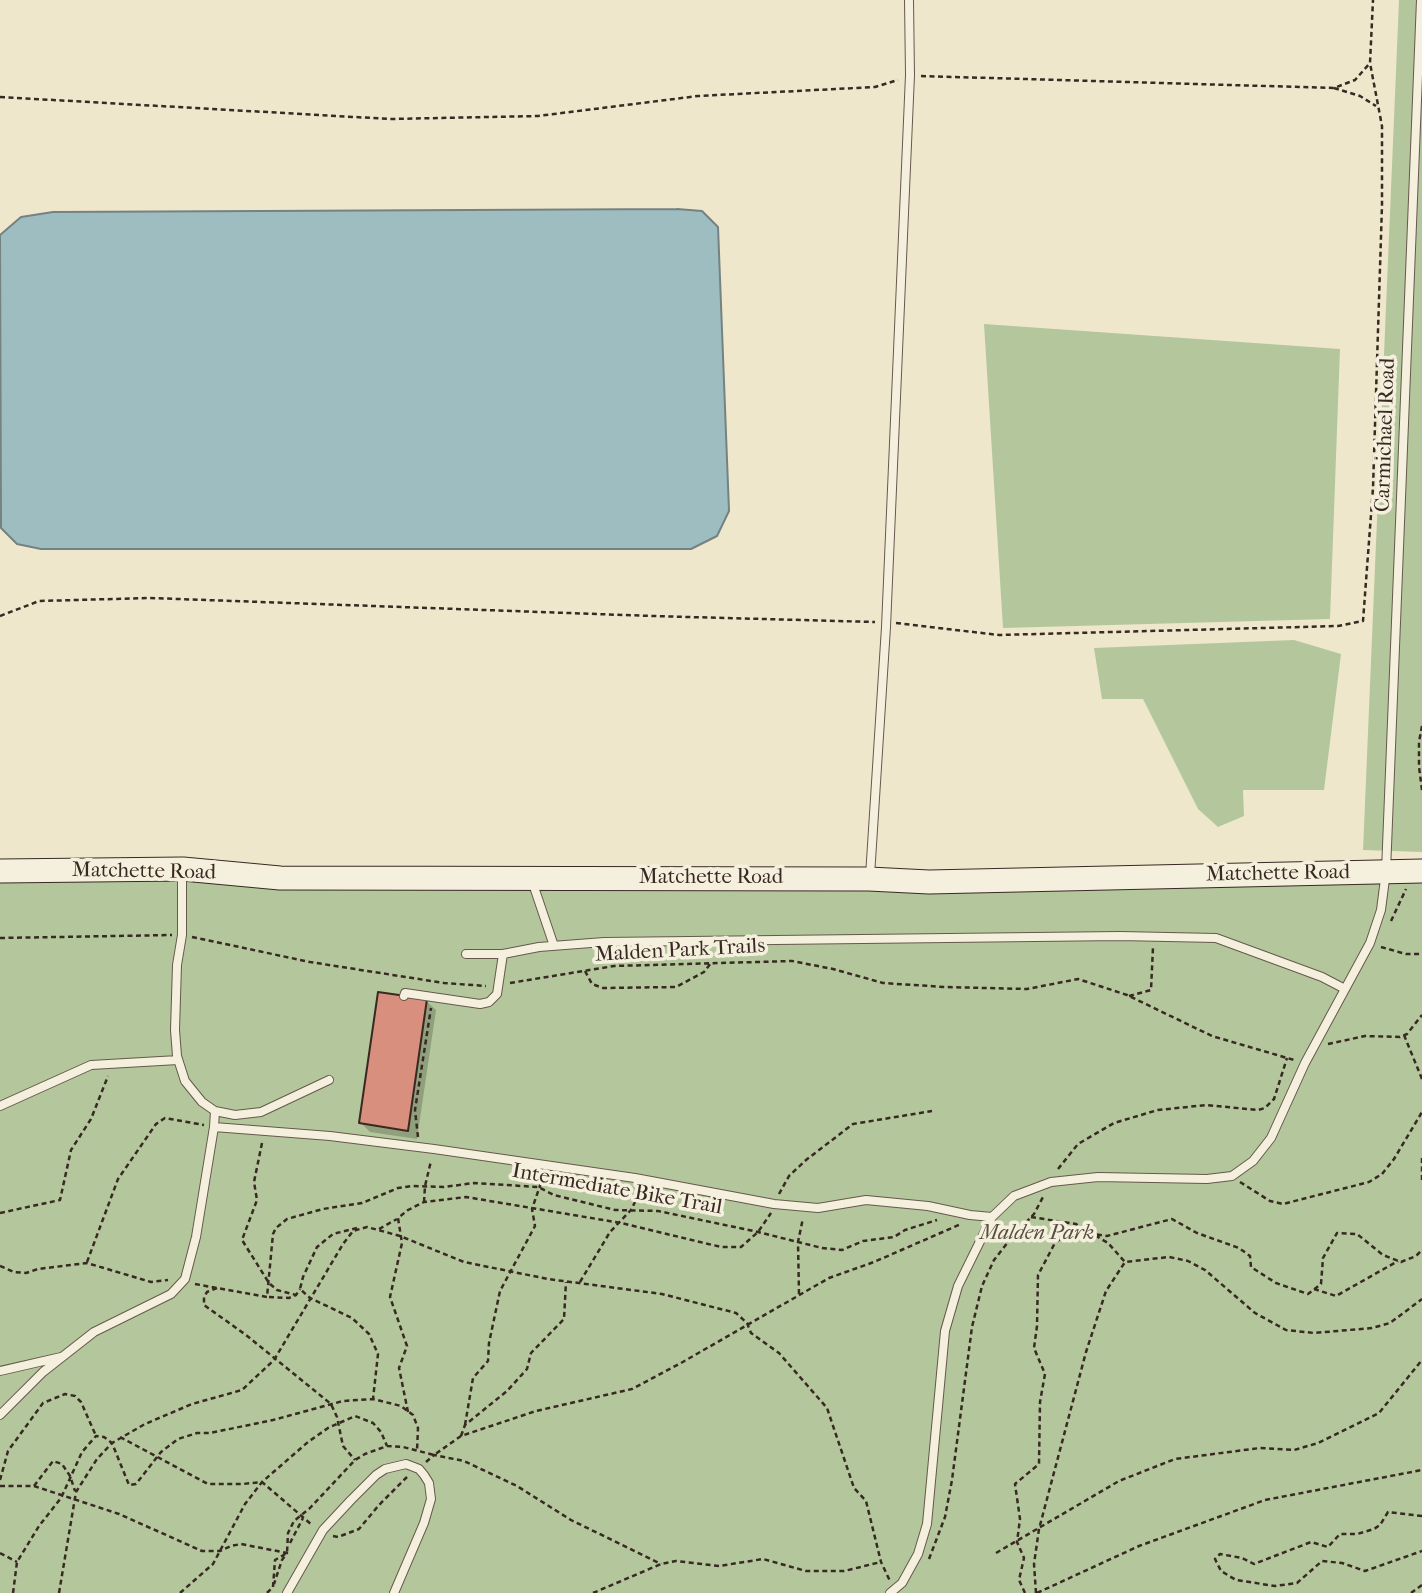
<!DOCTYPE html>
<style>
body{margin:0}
canvas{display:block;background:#efe7cb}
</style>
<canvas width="1422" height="1593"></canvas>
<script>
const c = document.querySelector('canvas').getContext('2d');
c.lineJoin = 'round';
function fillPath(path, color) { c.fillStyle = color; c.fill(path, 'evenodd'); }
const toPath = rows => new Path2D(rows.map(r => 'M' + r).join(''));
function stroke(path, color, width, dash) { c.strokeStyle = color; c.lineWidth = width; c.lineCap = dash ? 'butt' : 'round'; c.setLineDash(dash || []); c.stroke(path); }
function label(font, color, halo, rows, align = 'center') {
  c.font = font + ' "IM FELL French Canon",serif'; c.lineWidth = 7; c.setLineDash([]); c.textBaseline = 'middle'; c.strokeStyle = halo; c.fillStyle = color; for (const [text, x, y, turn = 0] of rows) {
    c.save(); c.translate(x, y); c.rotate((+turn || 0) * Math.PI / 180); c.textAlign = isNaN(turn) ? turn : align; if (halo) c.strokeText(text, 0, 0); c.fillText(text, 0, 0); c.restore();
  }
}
fillPath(toPath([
 [1399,0,1422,0,1422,852,1363,850],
 [984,324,1340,349,1330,619,1003,628],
 [1294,640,1341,654,1324,790,1243,790,1244,816,1218,827,1198,809,1143,699,1102,699,1094,648],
 [1422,873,1422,1593,0,1593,0,882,119,877]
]), '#b4c79c');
const water = toPath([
 [677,209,702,211,718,227,729,511,717,536,691,549,41,549,17,544,1,528,0,235,21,217,53,212,677,209]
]);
fillPath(water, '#9ebdc1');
stroke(water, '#758282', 2);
fillPath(toPath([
 [426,1001,436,1010,417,1139,370,1132,361,1123]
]), '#0003');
const building = toPath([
 [378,992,427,999,408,1131,359,1123,378,992]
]);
fillPath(building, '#d98f7d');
stroke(building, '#382923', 2);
const lane = toPath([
 [182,872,182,935,177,965,175,1030,177,1056,185,1081,202,1102,215,1111,235,1115,261,1112,329,1080],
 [870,876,886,627,910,75,909,0],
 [532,881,554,946],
 [466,954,503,954,539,947,604,942,1120,936,1216,938,1322,977,1345,989],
 [404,996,405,993,480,1004,489,1002,497,994,503,954],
 [0,1106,91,1065,178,1060],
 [215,1111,214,1127,330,1136,434,1149,635,1178,774,1204,818,1208,866,1200,928,1206,970,1215,992,1217],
 [0,1371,61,1357],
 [0,1415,43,1372,94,1332,171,1294,185,1279,196,1237,214,1127],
 [287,1593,323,1530,351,1500,376,1475,385,1469,406,1464,419,1469,424,1475,429,1483,431,1499,424,1523,394,1593],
 [890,1593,902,1583,918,1554,927,1524,945,1331,958,1286,992,1217,1014,1196,1051,1182,1098,1177,1207,1179,1232,1176,1253,1161,1271,1138,1305,1063,1370,943,1381,910,1386,871,1421,0]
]);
const secondary = toPath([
 [0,871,183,869,280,878,869,879,929,882,1422,871]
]);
stroke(lane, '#66584d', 10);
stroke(secondary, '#382923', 25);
stroke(toPath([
 [921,76,1334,88,1355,80,1370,63,1373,0],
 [1334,88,1360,96,1376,106],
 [0,97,390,119,538,116,698,96,875,87,898,80],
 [0,616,39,601,150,598,652,616,875,622],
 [896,623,999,635,1338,626,1363,621,1373,488,1382,205,1382,126,1370,63],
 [1422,726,1419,742,1419,767,1422,790],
 [1391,921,1406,889],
 [192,937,310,962,444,983,486,986],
 [0,938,172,935],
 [1381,947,1406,954,1422,954],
 [585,971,592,984,603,988,676,987,704,972,711,963],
 [510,983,614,966,792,961,833,969,883,983,945,987,1027,989,1078,979,1127,995,1212,1036,1294,1060],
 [1129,996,1151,990,1153,947],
 [1404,1035,1422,1079],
 [1328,1044,1365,1036,1400,1037,1407,1034,1422,1015],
 [418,1137,415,1110,431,1008],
 [262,1143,254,1182,257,1200,242,1240,269,1283,277,1290,296,1295],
 [1422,1158,1422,1182],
 [1058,1169,1078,1144,1114,1123,1158,1110,1206,1105,1258,1110,1265,1108,1274,1099,1287,1058],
 [1240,1182,1270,1201,1283,1204,1369,1182,1382,1174,1394,1159,1422,1112],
 [779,1194,789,1176,806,1160,853,1124,932,1111],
 [424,1202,425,1186,431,1161],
 [0,1213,60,1200,71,1150,91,1119,108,1076],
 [1031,1217,1076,1224,1108,1243,1125,1262,1169,1257,1188,1261,1205,1270,1255,1313,1286,1330,1314,1333,1372,1328,1390,1323,1422,1299],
 [357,1228,333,1234,317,1247,303,1277,300,1289,310,1298,352,1318,369,1334,378,1354,373,1399],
 [379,1229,397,1219],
 [87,1262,118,1179,156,1124,165,1118,204,1125],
 [0,1266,14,1272,26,1273,38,1269,87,1263,151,1282,168,1280],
 [580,1282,610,1232,631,1210,637,1198,636,1188],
 [195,1284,267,1297,273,1234,276,1228,287,1219,323,1209,362,1203,398,1188,412,1186,444,1187,474,1183,538,1187,554,1195,615,1210,658,1211,758,1232,822,1248,842,1250,863,1241,894,1237,905,1230,937,1220],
 [217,1288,207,1292,204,1297,204,1305,246,1335,331,1404,337,1417,343,1446,355,1460],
 [1314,1289,1336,1296,1398,1261],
 [799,1294,798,1242,803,1218],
 [269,1297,289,1298,296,1295,300,1289],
 [408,1412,399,1368,407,1346,390,1297,402,1243,398,1218,408,1210,424,1202,466,1197,621,1223,721,1247,741,1247,758,1232,771,1213],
 [465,1425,473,1378,488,1361,489,1343,500,1291,535,1226,532,1209,543,1177],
 [461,1436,465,1425,507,1391,527,1369,531,1353,564,1319,566,1282],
 [120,1437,208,1484,243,1484,262,1482,312,1525],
 [426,1462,434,1455,464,1461,517,1486,571,1520,661,1564],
 [0,1480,8,1451,43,1403,65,1394,75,1396,81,1402,96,1436],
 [0,1486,34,1486,53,1461,62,1464,70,1476,75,1491],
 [34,1486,119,1514,202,1551,220,1551,231,1546,241,1544,287,1553,282,1560,274,1584],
 [1422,1516,1388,1512,1380,1525,1374,1529,1357,1534,1340,1534,1328,1547,1311,1542,1254,1564,1242,1558,1220,1554,1215,1559,1221,1571,1236,1580,1275,1586,1297,1583,1322,1561,1342,1563,1365,1571,1422,1551],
 [333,1536,338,1537,359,1529,379,1505,407,1477],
 [290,1543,303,1518],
 [0,1553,17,1562],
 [996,1553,1119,1481,1175,1459,1260,1448,1294,1450,1318,1443,1379,1413,1422,1360],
 [929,1559,945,1517,952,1480,972,1327,982,1286,994,1260,1012,1237,1034,1214,1043,1197],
 [13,1593,17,1562,39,1526,61,1498,82,1452,96,1436,104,1437,112,1443,129,1485,136,1484,161,1452,178,1439,197,1433,210,1433,273,1420,343,1401,373,1399,401,1406,413,1415,418,1428,417,1451],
 [59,1593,76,1492,97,1459,112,1443,145,1424,192,1404,242,1390,274,1360,343,1244,353,1231,367,1227,400,1236,464,1262,548,1279,662,1294,736,1313,747,1323,751,1333,779,1353,827,1408,854,1488,866,1501,881,1562,890,1581],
 [180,1593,213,1564,245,1504,262,1482,308,1442,328,1428,355,1416,373,1423,381,1432,387,1446],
 [267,1593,273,1587,275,1560,287,1553,288,1533,294,1521,310,1508,355,1460,365,1454,387,1446,403,1447,434,1455,461,1436,536,1411,632,1389,681,1363,829,1278,874,1262,961,1224],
 [593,1593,661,1564,676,1561,719,1566,763,1559,806,1571,844,1571,881,1562],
 [1025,1593,1019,1580,1024,1558,1017,1542,1020,1519,1015,1484,1039,1464,1040,1402,1045,1374,1034,1348,1037,1326,1038,1275,1056,1241,1074,1235,1093,1234,1107,1236,1172,1219,1197,1233,1239,1248,1250,1256,1251,1267,1276,1283,1308,1294,1321,1284,1323,1258,1337,1233,1357,1234,1383,1255,1401,1262,1416,1256,1422,1250],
 [1036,1593,1034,1564,1039,1529,1086,1352,1106,1291,1125,1262],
 [1037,1593,1139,1546,1265,1500,1422,1470],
 [1411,1593,1422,1585]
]), '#382923', 2.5, [5, 3.5]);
stroke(lane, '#f5efdd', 8);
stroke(secondary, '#f5efdd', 23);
label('21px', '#382923', '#f5efdd', [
 ["Carmichael Road",1386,435,-88],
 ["Matchette Road",144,872,1],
 ["Matchette Road",1278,874,-1],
 ["Matchette Road",711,878],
 ["Malden Park Trails",680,951,-3],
 ["Intermediate Bike Trail",617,1190,10]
]);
label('italic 21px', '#575041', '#f5efdd', [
 ["Malden Park",1037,1234]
]);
</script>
